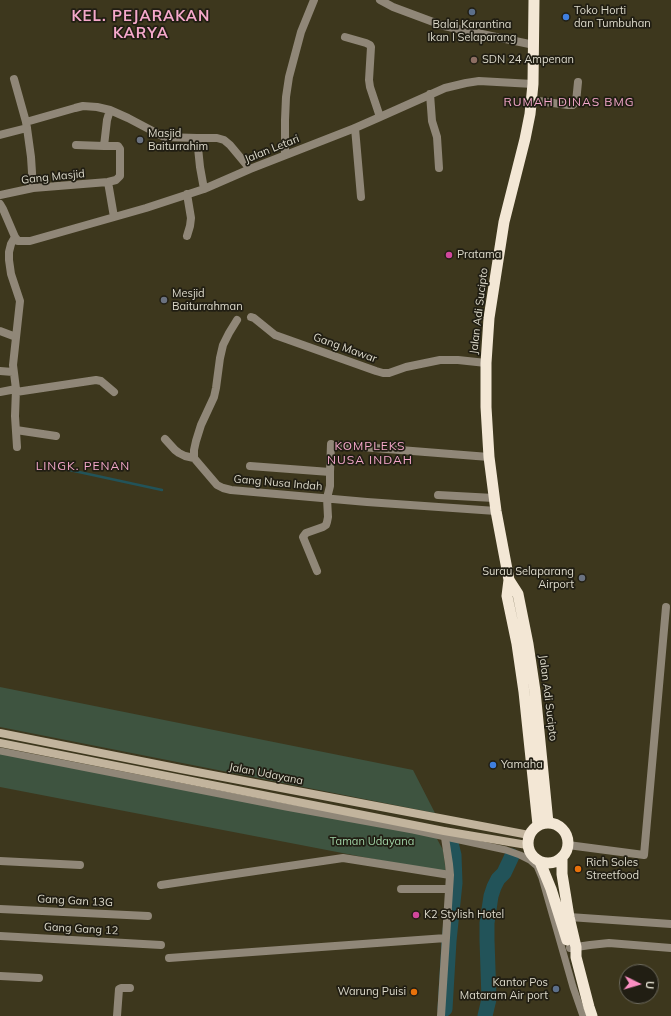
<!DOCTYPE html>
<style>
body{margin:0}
#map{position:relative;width:671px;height:1016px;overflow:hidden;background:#3d371d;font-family:Mulish,sans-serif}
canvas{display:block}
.north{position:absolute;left:619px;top:964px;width:40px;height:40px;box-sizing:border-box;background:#211e13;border:1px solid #6c695d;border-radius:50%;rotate:95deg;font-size:11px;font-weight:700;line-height:16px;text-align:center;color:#dddacb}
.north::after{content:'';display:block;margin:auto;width:14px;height:18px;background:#fc8fc3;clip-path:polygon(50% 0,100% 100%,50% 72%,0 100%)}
</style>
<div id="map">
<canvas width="671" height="1016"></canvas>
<div class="north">U</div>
</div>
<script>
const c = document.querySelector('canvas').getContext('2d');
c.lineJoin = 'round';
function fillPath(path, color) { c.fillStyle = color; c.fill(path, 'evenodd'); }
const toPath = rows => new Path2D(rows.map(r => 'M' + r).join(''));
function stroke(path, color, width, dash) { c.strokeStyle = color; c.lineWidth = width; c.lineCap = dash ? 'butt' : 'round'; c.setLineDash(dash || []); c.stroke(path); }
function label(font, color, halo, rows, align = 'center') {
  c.font = font + ' Mulish,sans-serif'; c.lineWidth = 3.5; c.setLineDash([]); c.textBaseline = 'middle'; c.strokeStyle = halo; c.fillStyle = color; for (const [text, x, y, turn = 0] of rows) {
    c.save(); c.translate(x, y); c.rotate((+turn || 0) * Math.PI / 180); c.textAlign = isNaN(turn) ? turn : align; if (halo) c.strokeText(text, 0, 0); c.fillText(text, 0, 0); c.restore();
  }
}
fillPath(toPath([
 [0,687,413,770,435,813,0,727],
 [0,753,436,837,443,850,446,873,0,787]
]), '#3e5440');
stroke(toPath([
 [65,469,162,490]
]), '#225359', 2.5);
stroke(toPath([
 [445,1009,449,941,455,883,454,855,451,843],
 [485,1016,489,999,487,940,487,923,491,896,494,887,498,879,504,873,512,856]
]), '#225359', 15);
stroke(toPath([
 [0,751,286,807,413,830,506,850,520,855,530,860,537,866,542,878,573,987,583,1016]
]), '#908778', 7);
stroke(toPath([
 [380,0,393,7,444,26,534,45],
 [345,37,366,43,370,45,371,47,369,80,370,87,380,117],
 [14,79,26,122],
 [430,94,432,121,437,137,439,168],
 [531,100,568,105,573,105,576,102,578,82],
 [27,128,31,157,33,188],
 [355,128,361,197],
 [0,135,27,128,26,122,75,108,83,106,97,107,110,110,128,118,164,137,197,138,217,138,224,140,230,145,250,169],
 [197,138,200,167,204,189],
 [76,145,104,146],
 [285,155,285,120,286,97,289,77,301,32,314,0],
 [108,182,114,217],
 [0,195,33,188,108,182,116,180,120,176,120,149,118,146,104,146,107,120,110,110],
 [0,204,3,209,15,237,18,241,30,241,146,208,204,189,250,169,355,128,380,117,445,88,466,83,479,81,533,84],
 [187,236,190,226,191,218,187,194],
 [15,237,11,244,9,252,9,260,11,274,20,301,13,365,16,389,15,416,17,447],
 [251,317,254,318,275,335,376,371,383,373,389,373,406,367,440,360,458,360,486,363],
 [237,320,229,333,223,345,220,358,216,388,214,397,201,425,196,441,194,450,194,458,217,485,223,488,231,490,367,502,496,511],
 [0,331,16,337],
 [0,371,13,372],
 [0,392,16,389],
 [16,392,96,380,101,381,114,392],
 [16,430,56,436],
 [165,439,175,450,179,453,185,456,194,458],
 [336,445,489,457],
 [250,466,330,472],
 [438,495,494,498],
 [317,571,303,537,306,533,323,527,326,525,327,522,328,517,327,498,330,486,330,472,331,444],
 [0,861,80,865],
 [161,885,343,858,450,875],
 [401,889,449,889],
 [0,909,148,916],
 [569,917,671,924],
 [0,936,161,945],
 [570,948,590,945,609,943,671,948],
 [169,958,446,938],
 [0,976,39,978],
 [117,1016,119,989,121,988,130,988],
 [441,1016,450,875,449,864,444,831]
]), '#908778', 8);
stroke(toPath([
 [568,845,644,855,666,607]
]), '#908778', 8);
stroke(toPath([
 [0,733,181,769,529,835],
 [0,743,444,831,527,845]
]), '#c2b49d', 8);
stroke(toPath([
 [534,0,533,84,530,114,525,139,504,222,489,318,486,363,486,407,489,457,496,511,509,580,507,596,517,644,524,692,538,825],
 [509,580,518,594,528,644,535,691,548,823],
 '528 843a20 20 0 1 1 40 0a20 20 0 1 1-40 0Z',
 [562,857,562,874,569,917,576,947,576,957,589,1007,592,1016],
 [540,862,551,889,567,940]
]), '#f3e7d5', 11);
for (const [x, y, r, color] of [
 [472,12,4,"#5c6f8a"],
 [566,17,4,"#3f7fe0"],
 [474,60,4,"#8d6e63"],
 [140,140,4,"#6b7280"],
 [449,255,4,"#d1479c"],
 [164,300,4,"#6b7280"],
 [582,578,4,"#6b7280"],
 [493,765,4,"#3f7fe0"],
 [578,869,4,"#e8710a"],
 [416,915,4,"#d1479c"],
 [556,989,4,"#5c6f8a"],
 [414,992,4,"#e8710a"]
]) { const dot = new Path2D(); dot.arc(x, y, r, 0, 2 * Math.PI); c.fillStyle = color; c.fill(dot); stroke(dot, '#211e13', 1.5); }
label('11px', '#dddacb', '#211e13', [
 ["Toko Horti",574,11],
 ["dan Tumbuhan",574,24],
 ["Balai Karantina",472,25,"center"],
 ["Ikan I Selaparang",472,38,"center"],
 ["SDN 24 Ampenan",482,60],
 ["Masjid",148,134],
 ["Baiturrahim",148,147],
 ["Pratama",457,255],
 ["Mesjid",172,294],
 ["Baiturrahman",172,307],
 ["Surau Selaparang",574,572,"right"],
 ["Airport",574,585,"right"],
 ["Yamaha",501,765],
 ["Rich Soles",586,863],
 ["Streetfood",586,876],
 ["K2 Stylish Hotel",424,915],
 ["Kantor Pos",548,983,"right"],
 ["Mataram Air port",548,996,"right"],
 ["Warung Puisi",406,992,"right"]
], 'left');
label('11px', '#dddacb', '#211e13', [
 ["Jalan Letari",272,149,-22],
 ["Gang Masjid",53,177,-6],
 ["Jalan Adi Sucipto",479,311,-83],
 ["Gang Mawar",345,348,20],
 ["Gang Nusa Indah",278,483,5],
 ["Jalan Adi Sucipto",548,698,83],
 ["Jalan Udayana",266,774,11],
 ["Gang Gan 13G",75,901,3],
 ["Gang Gang 12",81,929,3]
]);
label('11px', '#9fd2a5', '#211e13', [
 ["Taman Udayana",372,842]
]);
c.letterSpacing = '1px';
label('12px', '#f5a8cb', '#211e13', [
 ["RUMAH DINAS BMG",569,102],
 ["KOMPLEKS",370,446],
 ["NUSA INDAH",370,460],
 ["LINGK. PENAN",83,466]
]);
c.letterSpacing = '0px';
c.letterSpacing = '1px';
label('bold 15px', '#f5a8cb', '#211e13', [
 ["KEL. PEJARAKAN",141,16],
 ["KARYA",141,33]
]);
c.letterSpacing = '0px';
</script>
